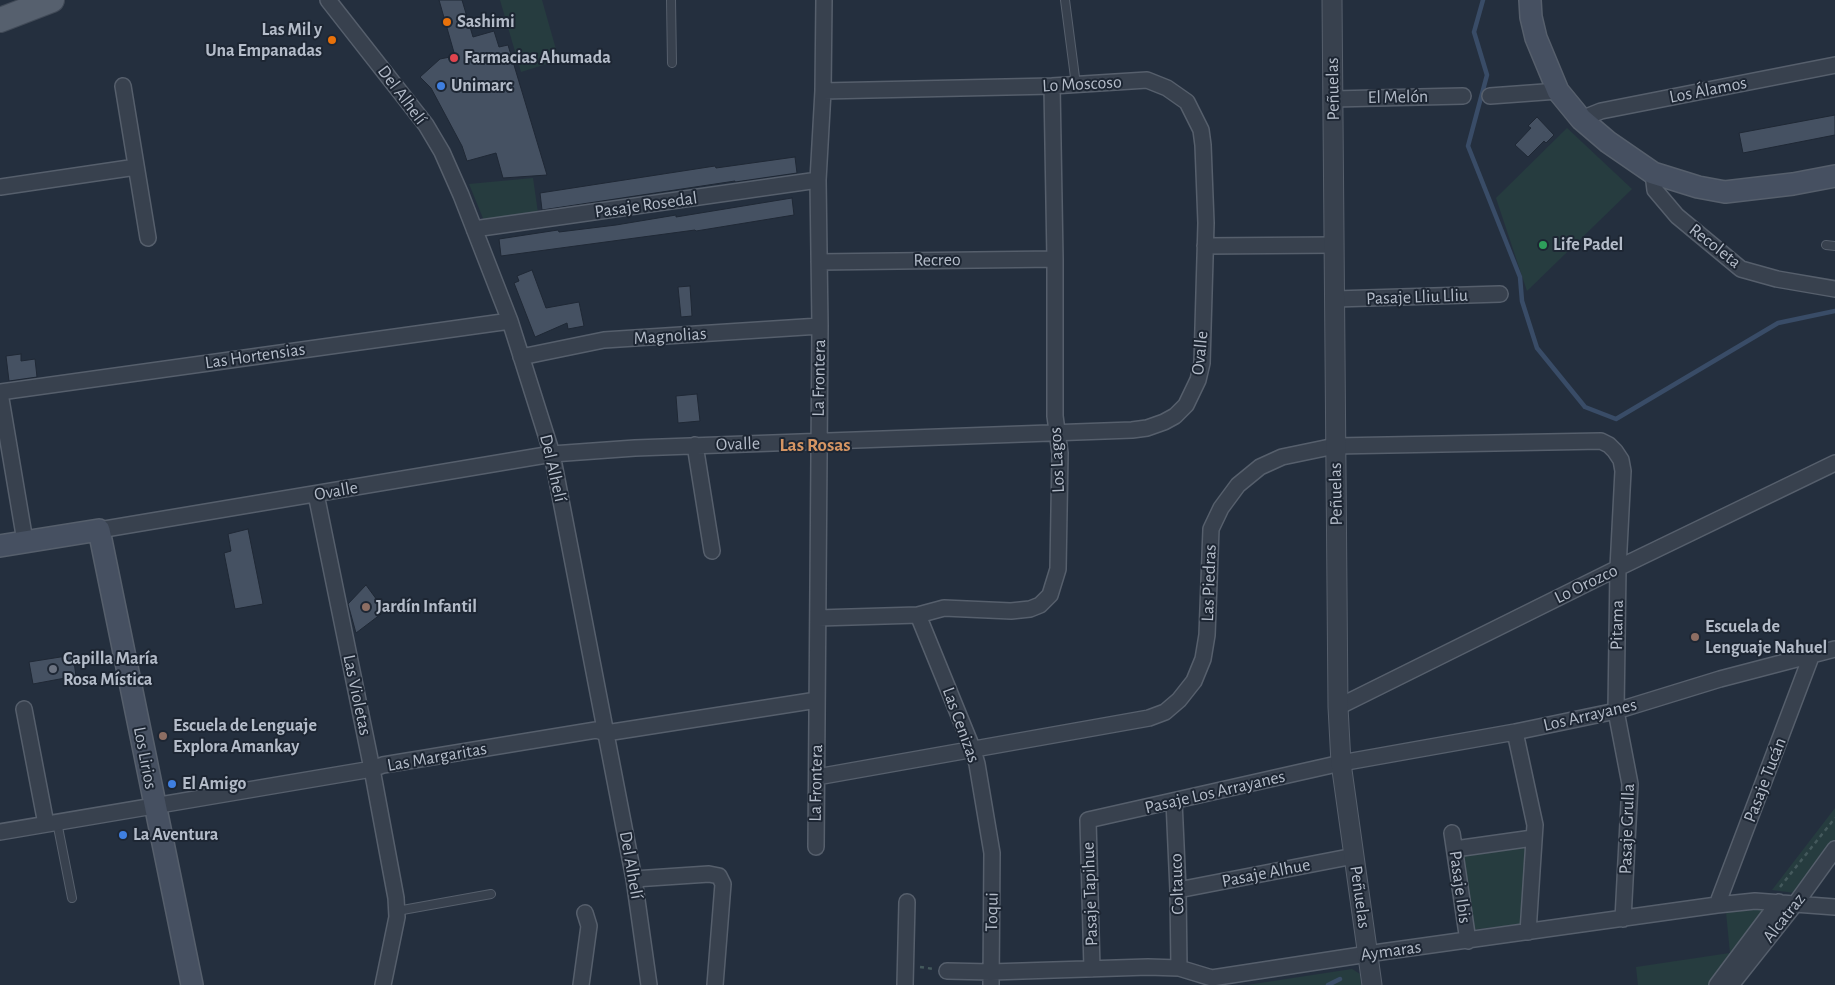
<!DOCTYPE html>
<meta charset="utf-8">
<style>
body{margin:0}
canvas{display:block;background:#242f3e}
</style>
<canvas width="1835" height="985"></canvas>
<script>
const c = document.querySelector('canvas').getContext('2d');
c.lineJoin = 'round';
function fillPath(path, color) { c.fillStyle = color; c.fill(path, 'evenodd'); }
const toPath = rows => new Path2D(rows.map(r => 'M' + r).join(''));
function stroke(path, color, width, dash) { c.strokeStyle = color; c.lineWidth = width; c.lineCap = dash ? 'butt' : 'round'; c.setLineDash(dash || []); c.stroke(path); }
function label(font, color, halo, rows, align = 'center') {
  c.font = font + ' "Alegreya Sans",sans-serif'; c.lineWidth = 4; c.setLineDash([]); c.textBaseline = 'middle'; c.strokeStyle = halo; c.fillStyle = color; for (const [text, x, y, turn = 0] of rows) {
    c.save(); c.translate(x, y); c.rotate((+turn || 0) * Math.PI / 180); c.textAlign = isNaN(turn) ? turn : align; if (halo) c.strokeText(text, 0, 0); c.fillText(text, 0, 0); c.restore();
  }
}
fillPath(toPath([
 [500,0,542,0,559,60,521,72],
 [1567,128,1632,189,1527,291,1496,198],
 [533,178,538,213,485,223,469,184],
 [1835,808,1835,841,1795,893,1772,890],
 [1526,846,1520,924,1470,930,1459,854],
 [1767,909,1709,985,1638,985,1636,967,1730,953,1726,912],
 [1352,969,1360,974,1361,985,1247,985]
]), '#263c3f');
stroke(toPath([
 [1483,0,1474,32,1487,75,1468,146,1520,277,1522,301,1537,348,1585,407,1616,419,1778,323,1835,311],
 [1328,985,1340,979]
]), '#394c67', 4.5);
const building = toPath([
 [439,0,462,0,473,37,494,31,499,47,508,45,547,175,503,178,496,153,467,161,462,146,431,88,420,77,440,59,455,56,439,0],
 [1835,115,1835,135,1743,153,1739,133,1835,115],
 [1537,117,1554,135,1546,143,1544,141,1528,157,1515,145,1531,128,1528,126,1537,117],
 [795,157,797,173,735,182,735,181,542,210,540,193,715,166,716,168,795,157],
 [792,198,794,215,696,231,695,230,501,256,499,239,558,230,559,232,616,225,676,215,676,217,792,198],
 [532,270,546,308,579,302,584,326,568,329,567,323,535,337,514,283,519,281,517,276,532,270],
 [690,286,692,316,681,317,678,287,690,286],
 [21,354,21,361,35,359,37,377,9,381,6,356,21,354],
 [697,394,700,421,678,423,676,396,697,394],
 [248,529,263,604,235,609,224,553,231,551,228,534,248,529],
 [366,585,385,611,356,633,348,604,366,585],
 [73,655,76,676,33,684,29,662,73,655]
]);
fillPath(building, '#455162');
stroke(building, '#1f2835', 1);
const service = toPath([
 [671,0,672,63],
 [1065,0,1076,85],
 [1826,245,1835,246],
 [57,822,72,898],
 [397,911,491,894]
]);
const minor = toPath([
 [328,0,426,125,442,152,461,195,510,321,552,454,634,879,649,985],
 [123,86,148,238],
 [1490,96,1558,91],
 [1333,99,1463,96],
 [1581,119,1601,111,1835,65],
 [1653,173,1655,190,1677,216,1741,269,1777,279,1835,289],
 [0,187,136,167],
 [474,229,818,180],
 [1205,246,1334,245],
 [819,262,1055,259],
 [1335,299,1500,294],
 [521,357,604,340,820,326],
 [0,392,510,321],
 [0,393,25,541],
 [695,445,712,551],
 [316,494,372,769,396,898,397,917,383,985],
 [99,530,552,454,635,448,1132,430,1147,428,1164,422,1175,416,1186,405,1198,380,1202,363,1206,223,1203,145,1201,130,1187,102,1167,88,1147,80,1052,86,823,91],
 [918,615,973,750,977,764,992,853,991,985],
 [818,618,918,615,944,608,1011,611,1030,609,1040,605,1050,595,1058,569,1060,453,1055,416,1055,259,1052,86],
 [1338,707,1618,568,1835,463],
 [24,709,46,824],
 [1515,732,1535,825,1528,932],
 [817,777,1149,718,1165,712,1179,700,1194,681,1203,659,1207,635,1211,529,1221,508,1238,485,1260,467,1282,457,1335,446,1601,441,1609,445,1615,451,1621,460,1623,471,1618,568,1616,711,1630,784,1623,919],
 [1174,801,1178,890,1179,968],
 [0,832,372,769,383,765,596,730,606,733,817,700],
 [1452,833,1468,941],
 [816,847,820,326,818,180,823,91,824,0],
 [1455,849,1533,838],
 [634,879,709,874,719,876,723,884,715,985],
 [1178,890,1354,856],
 [1717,905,1812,654],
 [1092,969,1088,820,1341,763,1515,732,1616,711,1720,679,1835,649],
 [947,971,991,972,1148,967,1179,968,1212,978,1381,952,1717,905,1755,901,1835,907],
 [581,985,589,926,585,913],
 [905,985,907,902],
 [1717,985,1779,902],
 [1731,985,1796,903,1835,849]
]);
const tertiary = toPath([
 [1332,0,1338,707,1341,763,1372,985]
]);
const secondary = toPath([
 [1530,0,1531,17,1536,38,1558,91,1581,119,1608,142,1653,173,1698,187,1725,192,1793,184,1835,176],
 [0,546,99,530,192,985]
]);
const primary = toPath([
 [0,20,52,0]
]);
stroke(service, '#565f6c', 10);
stroke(minor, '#565f6c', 18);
stroke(tertiary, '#565f6c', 21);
stroke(secondary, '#565f6c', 24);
stroke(primary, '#414a57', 26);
stroke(toPath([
 [1780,887,1835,818],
 [920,967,934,969]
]), '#44595c', 2.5, [4, 4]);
stroke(service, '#38414e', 8);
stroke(minor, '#38414e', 15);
stroke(tertiary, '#38414e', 19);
stroke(secondary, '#465061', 21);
stroke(primary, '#56606e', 24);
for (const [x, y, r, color] of [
 [447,22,5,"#e8710a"],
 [332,40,5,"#e8710a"],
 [454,58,5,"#e0444e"],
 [441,86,5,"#3f7fe0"],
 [1543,245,5,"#2e9e5b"],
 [366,607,5,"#8d6e63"],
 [1695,637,5,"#8d6e63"],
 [53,669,5,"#6b7280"],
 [163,736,5,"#8d6e63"],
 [172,784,5,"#3f7fe0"],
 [123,835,5,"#3f7fe0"]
]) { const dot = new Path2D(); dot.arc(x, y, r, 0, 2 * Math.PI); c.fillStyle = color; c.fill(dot); stroke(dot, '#1d2633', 2); }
label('bold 18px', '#b4bcc9', '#1d2633', [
 ["Sashimi",457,22],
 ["Las Mil y",322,30,"right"],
 ["Una Empanadas",322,51,"right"],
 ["Farmacias Ahumada",464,58],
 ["Unimarc",451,86],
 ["Life Padel",1553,245],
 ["Jardín Infantil",376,607],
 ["Escuela de",1705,627],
 ["Lenguaje Nahuel",1705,648],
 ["Capilla María",63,659],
 ["Rosa Mística",63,680],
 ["Escuela de Lenguaje",173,726],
 ["Explora Amankay",173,747],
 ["El Amigo",182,784],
 ["La Aventura",133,835]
], 'left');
label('18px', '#b4bcc9', '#1d2633', [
 ["Lo Moscoso",1082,84,-3],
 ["Peñuelas",1333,89,-91],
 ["Los Álamos",1708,90,-11],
 ["Del Alhelí",402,95,53],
 ["El Melón",1398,97,-1],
 ["Pasaje Rosedal",646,205,-8],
 ["Recoleta",1715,246,38],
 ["Recreo",937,260,-1],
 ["Pasaje Lliu Lliu",1417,297,-2],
 ["Magnolias",670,336,-4],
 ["Ovalle",1200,353,-84],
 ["Las Hortensias",255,356,-8],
 ["La Frontera",819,378,-89],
 ["Ovalle",738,444,-2],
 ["Los Lagos",1057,460,-93],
 ["Del Alhelí",553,468,77],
 ["Ovalle",336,491,-10],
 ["Peñuelas",1336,494,-91],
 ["Las Piedras",1209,583,-88],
 ["Lo Orozco",1586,584,-26],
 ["Pitama",1617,625,-89],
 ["Las Violetas",357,695,78],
 ["Los Arrayanes",1590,715,-13],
 ["Las Cenizas",961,725,70],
 ["Las Margaritas",437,757,-10],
 ["Los Lirios",145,758,79],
 ["Pasaje Tucán",1765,780,-69],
 ["La Frontera",816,783,-89],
 ["Pasaje Los Arrayanes",1215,792,-13],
 ["Pasaje Grulla",1627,829,-88],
 ["Del Alhelí",631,865,80],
 ["Pasaje Alhue",1266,873,-11],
 ["Coltauco",1177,884,-92],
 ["Pasaje Ibis",1460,887,82],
 ["Pasaje Tapihue",1090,894,-92],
 ["Peñuelas",1360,897,82],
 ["Toqui",992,912,-89],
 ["Alcatraz",1784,918,-52],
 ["Aymaras",1391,951,-8]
]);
label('bold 19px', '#d59563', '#1d2633', [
 ["Las Rosas",815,445]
]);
</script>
